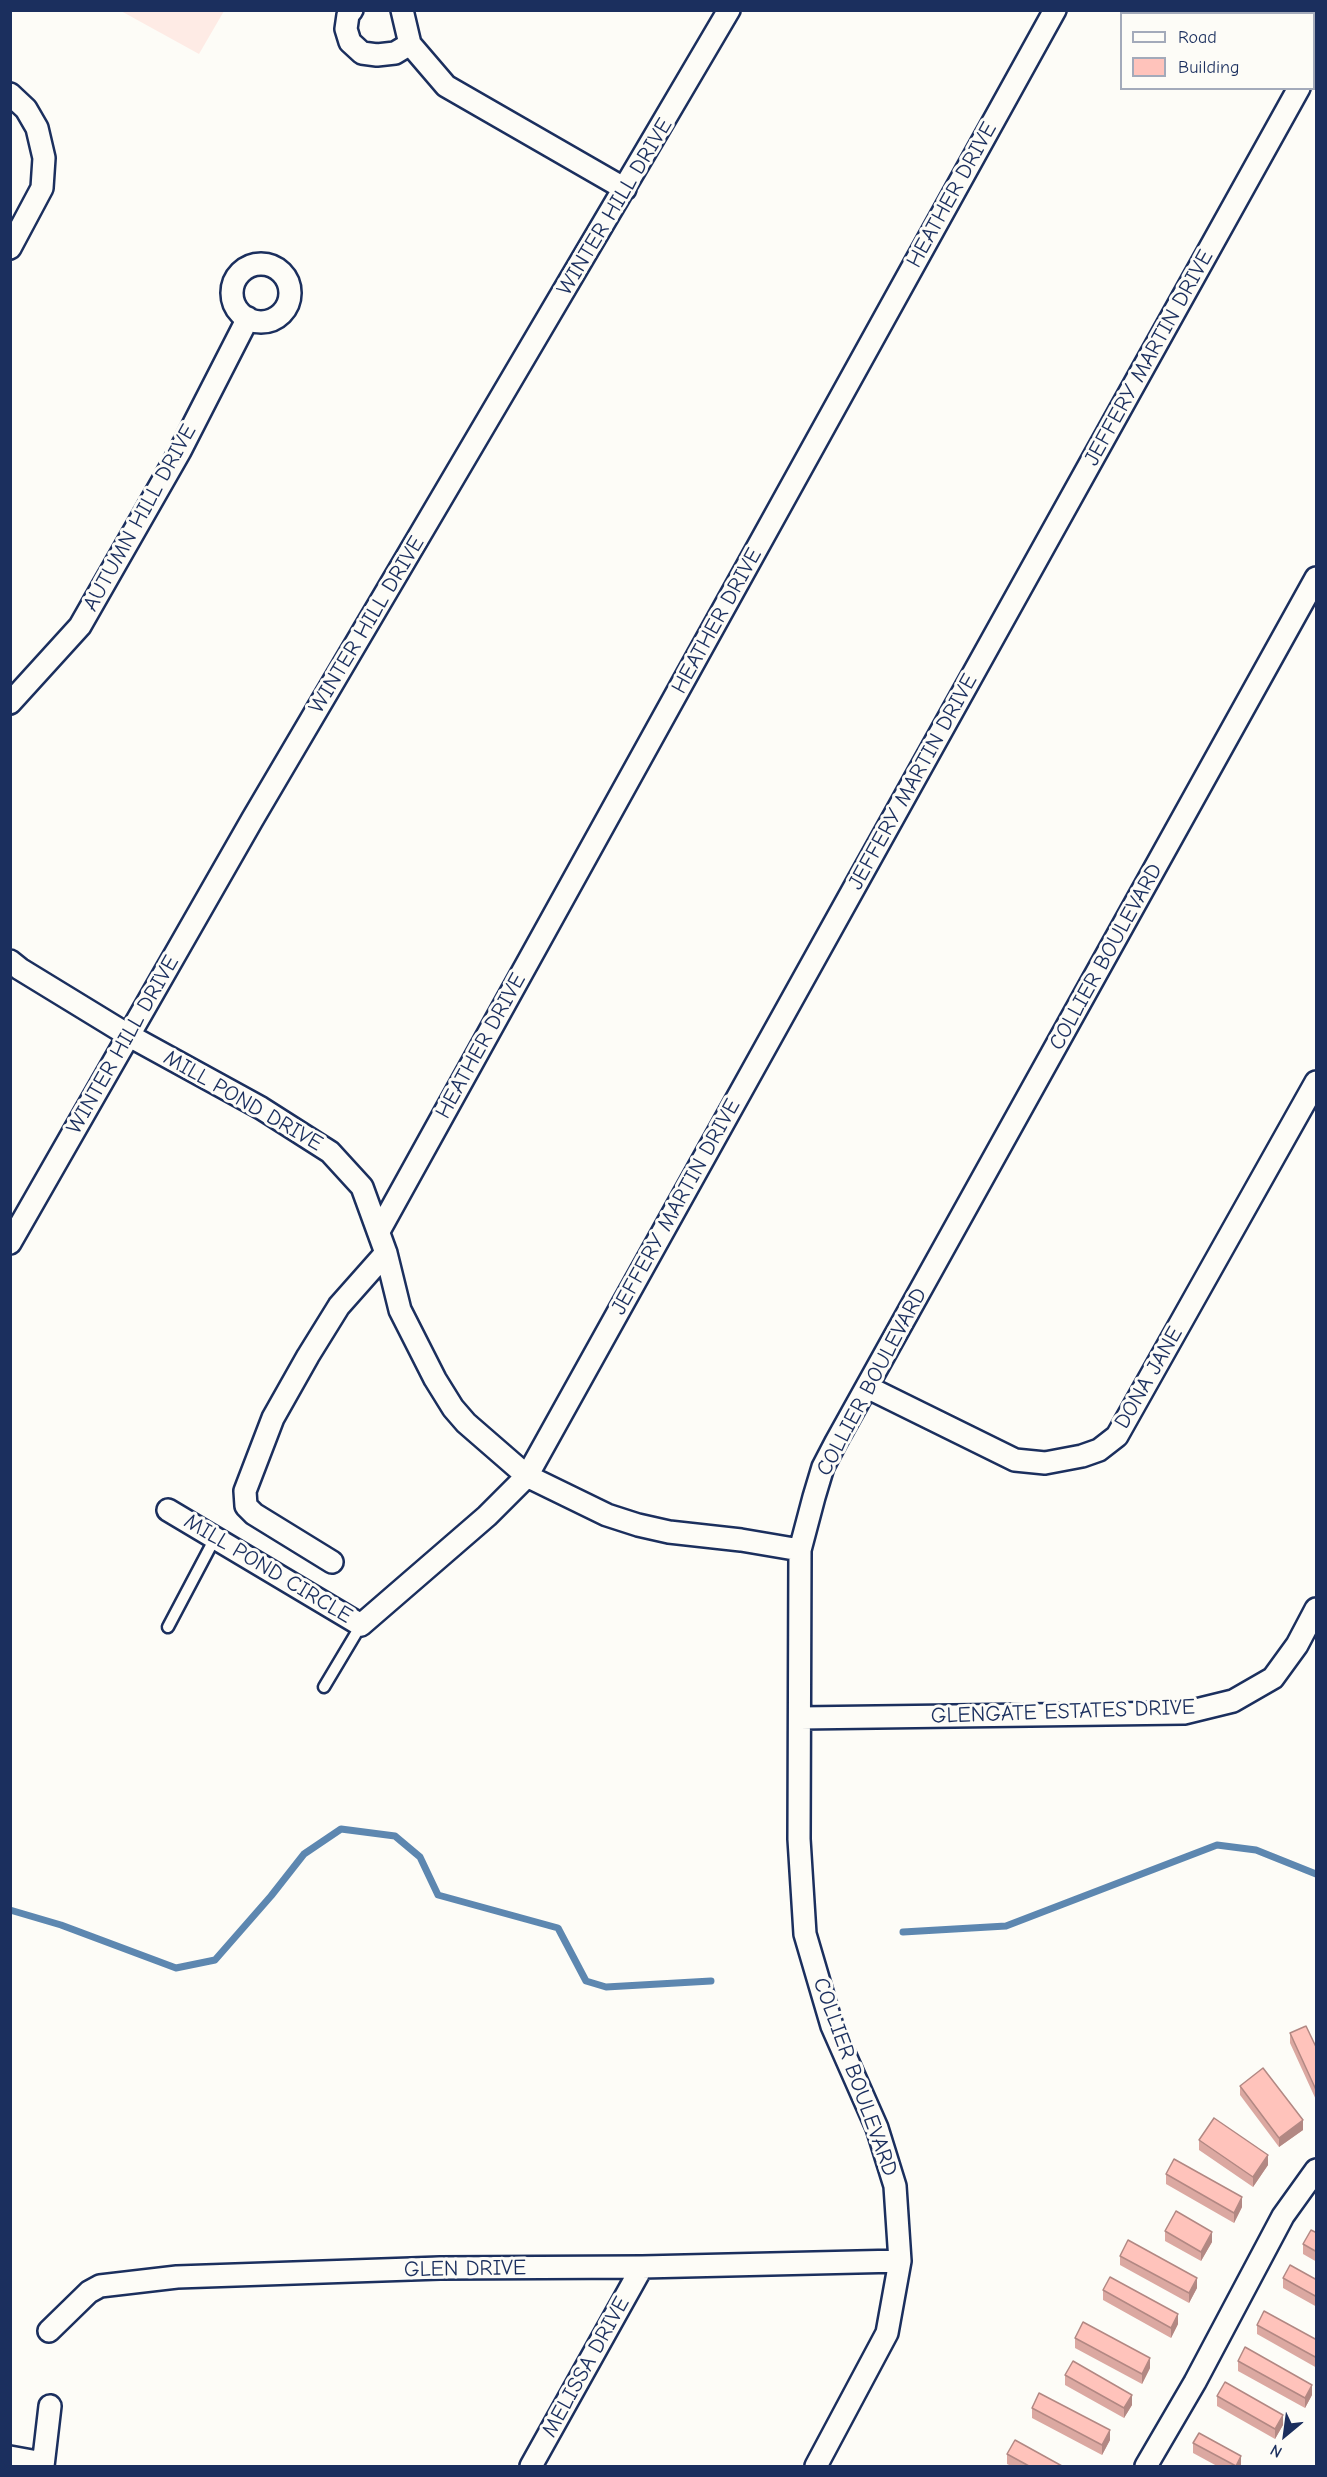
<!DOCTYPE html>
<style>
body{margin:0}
#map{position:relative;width:1327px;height:2477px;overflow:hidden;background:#fdfcf7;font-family:"Comic Neue",sans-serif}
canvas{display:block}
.frame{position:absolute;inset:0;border:12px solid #1b2f5e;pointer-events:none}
.legend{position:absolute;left:1120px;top:12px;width:195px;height:78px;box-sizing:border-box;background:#fdfcf7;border:2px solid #a3aaba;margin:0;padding:8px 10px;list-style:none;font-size:18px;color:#1b2f5e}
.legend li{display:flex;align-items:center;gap:12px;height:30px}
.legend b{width:30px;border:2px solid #a3aaba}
.north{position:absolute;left:1255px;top:2405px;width:60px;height:60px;-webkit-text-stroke:4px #fdfcf7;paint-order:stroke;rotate:209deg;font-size:16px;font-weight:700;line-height:24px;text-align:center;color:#1b2f5e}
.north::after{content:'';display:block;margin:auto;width:21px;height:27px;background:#1b2f5e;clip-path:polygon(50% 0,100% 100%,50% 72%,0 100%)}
</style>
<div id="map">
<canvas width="1327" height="2477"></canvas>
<div class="frame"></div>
<ul class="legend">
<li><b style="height:8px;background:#fdfcf7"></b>Road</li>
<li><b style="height:16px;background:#ffc3bb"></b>Building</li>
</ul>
<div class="north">N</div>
</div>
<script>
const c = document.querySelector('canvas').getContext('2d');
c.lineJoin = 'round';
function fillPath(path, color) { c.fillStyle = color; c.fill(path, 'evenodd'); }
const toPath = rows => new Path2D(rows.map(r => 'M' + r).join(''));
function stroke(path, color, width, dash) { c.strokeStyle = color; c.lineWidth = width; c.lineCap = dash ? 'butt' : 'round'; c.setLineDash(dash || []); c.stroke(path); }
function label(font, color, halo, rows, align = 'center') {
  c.font = font + ' "Comic Neue",sans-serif'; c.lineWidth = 6; c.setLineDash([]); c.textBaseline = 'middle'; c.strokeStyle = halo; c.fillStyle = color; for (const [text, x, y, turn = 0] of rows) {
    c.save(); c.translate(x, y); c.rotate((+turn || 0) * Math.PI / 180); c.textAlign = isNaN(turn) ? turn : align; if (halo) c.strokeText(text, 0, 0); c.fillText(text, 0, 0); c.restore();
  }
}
fillPath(toPath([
 [121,11,224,11,199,54]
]), '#feebe5');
stroke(toPath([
 [10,1910,61,1925,176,1968,215,1960,271,1896,304,1854,341,1829,395,1836,420,1857,438,1895,558,1928,586,1981,606,1987,711,1981],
 [903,1932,1006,1926,1217,1845,1256,1850,1316,1874]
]), '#5d87b0', 7);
const lane = toPath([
 [168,1627,215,1538],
 [324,1687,361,1625]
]);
const street = toPath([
 [352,10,348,15,346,29,350,42,362,53,377,55,395,53,410,44],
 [402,10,410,44,446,86,625,189],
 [1188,10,1192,14],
 [10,94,26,109,37,128,44,158,42,188,10,248],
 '232 293a29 29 0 1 1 58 0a29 29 0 1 1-58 0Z',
 [10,703,80,626,180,451,248,318],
 [10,961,20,969,128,1035,261,1108,330,1152,362,1187,386,1253,400,1310,435,1379,453,1408,466,1423,527,1476,607,1515,638,1525,669,1532,741,1540,800,1550],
 [379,1231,1055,10],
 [10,1243,252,820,729,10],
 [867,1387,1015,1460,1045,1463,1082,1456,1099,1450,1117,1436,1316,1082],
 [168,1510,361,1625,487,1516,527,1476,1299,88],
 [332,1562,254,1514,246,1506,245,1491,273,1418,308,1356,339,1306,386,1253],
 [800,1718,1184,1713,1233,1701,1273,1678,1297,1645,1316,1609],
 [49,2331,89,2292,100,2286,177,2277,440,2268,642,2267,900,2261],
 [10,2457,43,2463],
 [43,2466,50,2406],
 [531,2466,642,2267],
 [816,2466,887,2333,900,2261,895,2186,877,2128,832,2026,805,1934,799,1839,800,1550,814,1497,823,1467,836,1442,1316,578],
 [1146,2466,1195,2382,1283,2216,1316,2170]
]);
stroke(lane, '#1b2f5e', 15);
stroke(street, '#1b2f5e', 26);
stroke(lane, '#fdfcf7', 10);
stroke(street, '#fdfcf7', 21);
fillPath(toPath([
 [1290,2033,1317,2049,1317,2102,1290,2043],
 [1240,2086,1303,2130,1279,2147,1240,2095],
 [1199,2140,1268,2165,1253,2187,1199,2150],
 [1166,2174,1242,2207,1234,2223,1166,2184],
 [1165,2231,1212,2242,1201,2261,1165,2241],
 [1317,2233,1317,2262,1303,2254,1303,2244],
 [1120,2256,1197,2288,1189,2303,1120,2265],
 [1283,2278,1317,2280,1317,2307,1283,2288],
 [1103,2290,1178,2324,1171,2338,1103,2300],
 [1257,2325,1317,2340,1317,2368,1257,2334],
 [1075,2338,1150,2368,1142,2384,1075,2348],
 [1238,2361,1312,2395,1305,2408,1238,2371],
 [1065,2375,1132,2405,1124,2418,1065,2385],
 [1217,2396,1283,2425,1275,2439,1217,2406],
 [1032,2408,1110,2440,1102,2455,1032,2418],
 [1193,2443,1241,2466,1217,2466,1193,2453],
 [1007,2454,1062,2466,1011,2466,1007,2464]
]), '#dba8a1');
fillPath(toPath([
 [1303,2120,1303,2130,1279,2147,1279,2138],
 [1268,2155,1268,2165,1253,2187,1253,2177],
 [1242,2197,1242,2207,1234,2223,1234,2213],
 [1212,2232,1212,2242,1201,2261,1201,2252],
 [1197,2278,1197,2288,1189,2303,1189,2293],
 [1178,2314,1178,2324,1171,2338,1171,2328],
 [1150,2358,1150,2368,1142,2384,1142,2374],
 [1312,2385,1312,2395,1305,2408,1305,2398],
 [1132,2395,1132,2405,1124,2418,1124,2408],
 [1283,2415,1283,2425,1275,2439,1275,2429],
 [1110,2430,1110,2440,1102,2455,1102,2445],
 [1241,2456,1241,2466,1236,2466]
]), '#b28883');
const building = toPath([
 [1306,2026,1317,2049,1317,2092,1290,2033,1306,2026],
 [1263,2068,1303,2120,1279,2138,1240,2086,1263,2068],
 [1214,2118,1268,2155,1253,2177,1199,2140,1214,2118],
 [1174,2159,1242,2197,1234,2213,1166,2174,1174,2159],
 [1176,2211,1212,2232,1201,2252,1165,2231,1176,2211],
 [1311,2230,1317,2233,1317,2252,1303,2244,1311,2230],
 [1128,2240,1197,2278,1189,2293,1120,2256,1128,2240],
 [1290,2265,1317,2280,1317,2297,1283,2278,1290,2265],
 [1110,2277,1178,2314,1171,2328,1103,2290,1110,2277],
 [1264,2311,1317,2340,1317,2358,1257,2325,1264,2311],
 [1083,2322,1150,2358,1142,2374,1075,2338,1083,2322],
 [1245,2347,1312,2385,1305,2398,1238,2361,1245,2347],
 [1073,2361,1132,2395,1124,2408,1065,2375,1073,2361],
 [1225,2382,1283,2415,1275,2429,1217,2396,1225,2382],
 [1039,2393,1110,2430,1102,2445,1032,2408,1039,2393],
 [1199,2433,1241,2456,1236,2466,1193,2443,1199,2433],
 [1015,2440,1062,2466,1029,2466,1007,2454,1015,2440]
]);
fillPath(building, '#ffc3bb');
stroke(building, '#b28883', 1.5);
label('22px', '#1b2f5e', '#fdfcf7', [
 ["HEATHER DRIVE",952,195,-61],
 ["WINTER HILL DRIVE",615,207,-59],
 ["JEFFERY MARTIN DRIVE",1149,358,-61],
 ["AUTUMN HILL DRIVE",140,518,-61],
 ["HEATHER DRIVE",717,621,-61],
 ["WINTER HILL DRIVE",367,625,-59],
 ["JEFFERY MARTIN DRIVE",913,782,-61],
 ["COLLIER BOULEVARD",1106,957,-61],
 ["WINTER HILL DRIVE",123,1045,-60],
 ["HEATHER DRIVE",481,1046,-61],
 ["MILL POND DRIVE",243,1101,30],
 ["JEFFERY MARTIN DRIVE",676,1207,-61],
 ["DONA JANE",1149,1378,-60],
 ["COLLIER BOULEVARD",872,1382,-62],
 ["MILL POND CIRCLE",268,1569,31],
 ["GLENGATE ESTATES DRIVE",1063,1712,-2],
 ["COLLIER BOULEVARD",855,2077,70],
 ["GLEN DRIVE",465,2269,-1],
 ["MELISSA DRIVE",586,2367,-61]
]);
</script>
